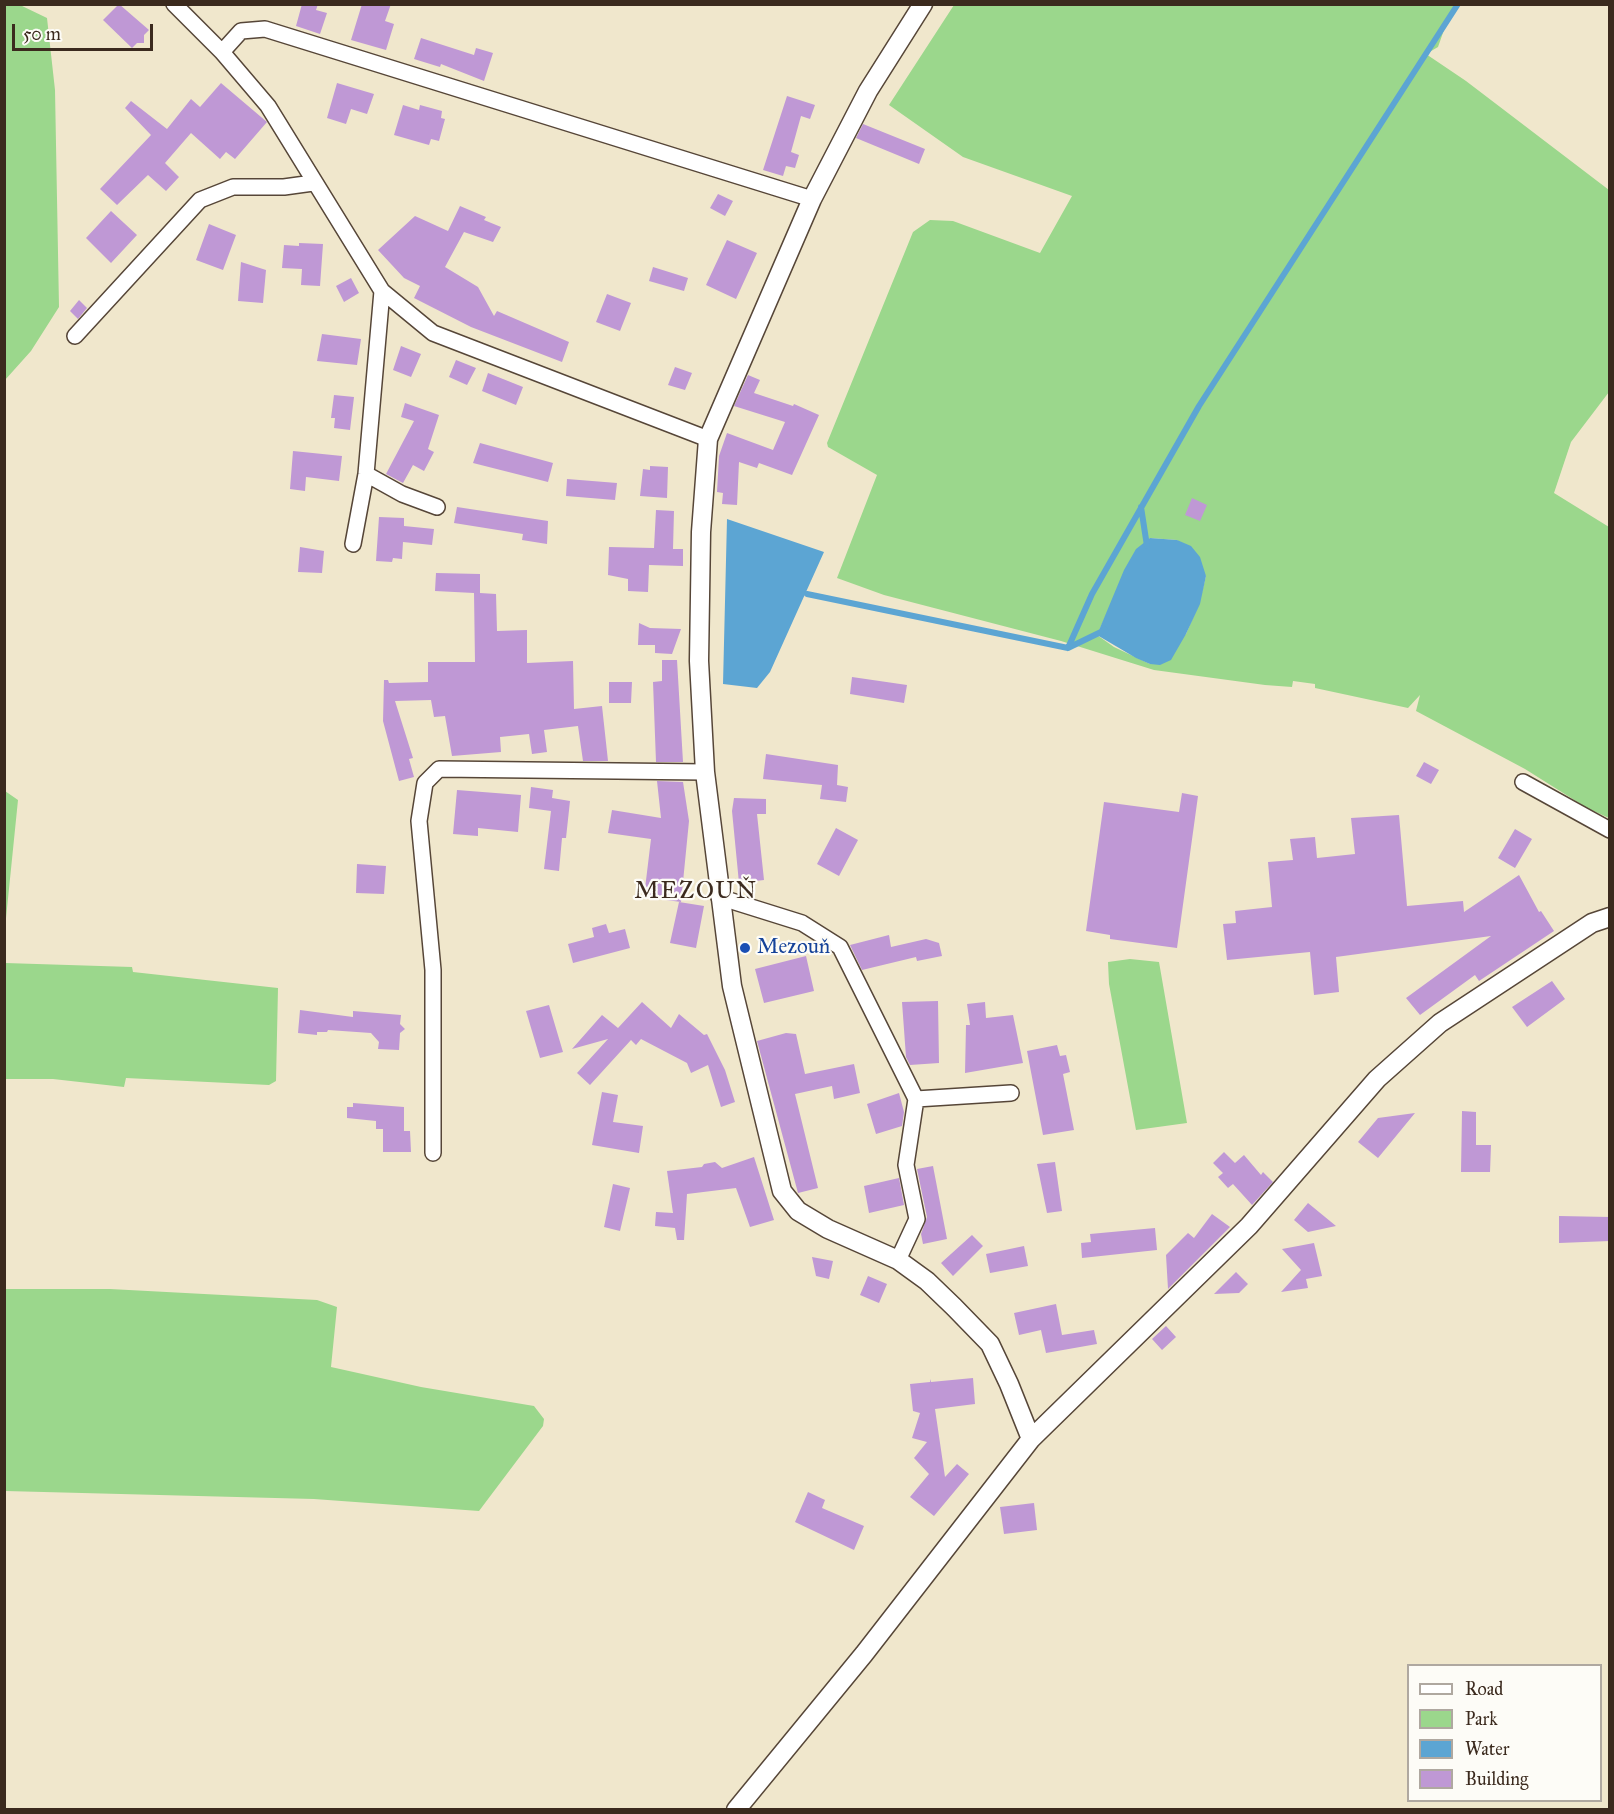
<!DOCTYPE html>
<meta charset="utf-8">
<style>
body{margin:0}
#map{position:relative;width:1614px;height:1814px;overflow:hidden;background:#f0e7cc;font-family:"IM FELL Great Primer",serif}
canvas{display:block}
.frame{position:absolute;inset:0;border:6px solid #3b2a1e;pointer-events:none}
.legend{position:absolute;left:1407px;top:1664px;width:195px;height:138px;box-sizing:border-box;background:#fdfcf7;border:2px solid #afa8a0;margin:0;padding:8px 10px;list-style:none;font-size:18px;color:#3b2a1e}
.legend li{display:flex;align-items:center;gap:12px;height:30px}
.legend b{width:30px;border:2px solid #afa8a0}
.scale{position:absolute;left:12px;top:24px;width:141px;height:27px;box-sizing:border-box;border:3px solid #3b2a1e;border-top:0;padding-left:8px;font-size:18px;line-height:21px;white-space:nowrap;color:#3b2a1e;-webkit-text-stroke:4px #fdfcf7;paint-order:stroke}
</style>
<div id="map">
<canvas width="1614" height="1814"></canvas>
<div class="frame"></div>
<ul class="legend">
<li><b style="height:8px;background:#fff"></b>Road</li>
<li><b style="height:16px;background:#9bd78c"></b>Park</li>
<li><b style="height:16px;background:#5ca5d3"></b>Water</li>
<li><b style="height:16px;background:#bf98d5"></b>Building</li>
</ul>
<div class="scale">50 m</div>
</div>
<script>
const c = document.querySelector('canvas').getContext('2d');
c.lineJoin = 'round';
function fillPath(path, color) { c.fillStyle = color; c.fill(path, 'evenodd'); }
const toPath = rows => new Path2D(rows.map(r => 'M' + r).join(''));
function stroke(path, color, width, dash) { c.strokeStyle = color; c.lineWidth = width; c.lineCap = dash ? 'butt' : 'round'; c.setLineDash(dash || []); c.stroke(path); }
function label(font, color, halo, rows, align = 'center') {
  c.font = font + ' "IM FELL Great Primer",serif'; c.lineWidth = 4.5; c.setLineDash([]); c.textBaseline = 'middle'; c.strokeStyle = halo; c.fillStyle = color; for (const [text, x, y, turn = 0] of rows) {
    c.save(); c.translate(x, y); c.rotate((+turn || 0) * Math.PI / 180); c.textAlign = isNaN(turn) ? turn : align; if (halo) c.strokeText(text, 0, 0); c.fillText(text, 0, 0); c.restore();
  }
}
fillPath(toPath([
 [20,5,47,18,55,90,59,307,31,351,5,380,4,5],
 [954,5,1459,5,1445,27,1438,47,1426,54,1466,81,1609,190,1609,392,1571,442,1554,493,1609,527,1609,818,1587,808,1525,769,1416,711,1420,695,1408,708,1315,688,1315,684,1293,681,1292,687,1265,685,1154,670,1061,641,884,595,837,578,877,475,828,447,827,443,913,232,930,220,953,221,1040,253,1072,196,963,157,889,105],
 [1150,538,1177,540,1206,576,1199,604,1186,634,1150,664,1114,647,1097,635,1111,604],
 [5,791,18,800,5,928,4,791],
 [1130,959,1159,962,1187,1123,1136,1130,1109,984,1108,962],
 [5,963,132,967,133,972,278,988,276,1081,269,1085,126,1078,124,1087,53,1079,5,1079],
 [5,1289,110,1289,317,1300,337,1307,331,1367,421,1387,534,1406,544,1419,543,1426,479,1511,314,1499,5,1491]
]), '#9bd78c');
fillPath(toPath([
 [727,519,824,552,770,672,757,688,723,684],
 [1150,538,1177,540,1191,546,1200,557,1206,576,1200,604,1186,634,1171,660,1160,665,1150,664,1136,658,1097,635,1124,570,1136,549]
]), '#5ca5d3');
stroke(toPath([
 [1141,507,1147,546],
 [807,594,1068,648,1092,594,1199,406,1458,4],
 [1068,648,1105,630]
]), '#5ca5d3', 6);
fillPath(toPath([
 [119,4,149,30,144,35,144,43,137,43,132,48,103,20],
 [302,4,318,4,316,10,327,13,320,34,296,26],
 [362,4,391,4,385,21,394,24,386,50,351,40],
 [421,38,474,55,476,48,493,53,484,81,441,64,440,67,414,59],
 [221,83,267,122,235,159,226,152,220,159,191,133,165,163,179,177,166,191,148,175,117,205,100,189,151,135,125,108,131,101,167,129,191,99,200,107],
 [337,83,374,94,367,114,351,109,346,124,327,118],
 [787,96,815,105,810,119,801,116,791,152,799,155,795,168,786,166,783,176,763,170],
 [403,105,419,110,420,105,442,111,441,118,445,119,439,141,431,139,429,145,394,135],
 [863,124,925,149,919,164,856,138],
 [718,194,733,201,725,216,710,208],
 [460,206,486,217,484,220,501,227,493,242,464,232,445,267,478,287,494,316,497,311,569,342,562,362,471,327,414,298,420,286,404,278,378,250,415,216,448,231],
 [111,211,137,235,111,263,86,238],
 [209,224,236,235,223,270,196,260],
 [727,240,757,253,736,299,706,285],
 [299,243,323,244,320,286,301,285,302,269,282,268,284,245,299,246],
 [241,262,266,270,263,303,238,301],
 [653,267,688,278,684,291,649,281],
 [351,278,359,293,344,302,336,286],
 [607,294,631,303,620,331,596,322],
 [79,300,87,308,78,319,70,311],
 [322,334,361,339,357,365,317,361],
 [401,346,421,354,411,377,393,370],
 [456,360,476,368,467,385,449,377],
 [675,367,692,373,685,390,668,385],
 [488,373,523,387,516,405,482,391],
 [748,375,760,380,754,393,793,406,794,404,819,415,792,475,759,463,757,468,739,462,737,505,722,504,723,493,717,492,719,456,727,433,773,450,785,422,734,406],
 [334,395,354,397,350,430,334,428,335,418,331,418],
 [405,403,439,415,428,449,434,452,424,471,413,465,403,483,386,474,414,421,401,417],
 [480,443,553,463,548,482,473,463],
 [293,451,342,456,339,481,306,477,305,491,290,489],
 [650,466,668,467,667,498,640,496,643,469,650,470],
 [567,479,617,483,615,500,566,496],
 [1192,498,1207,505,1200,521,1185,515],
 [457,507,548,521,547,544,522,540,523,534,454,523],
 [656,510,674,511,673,549,683,549,683,566,649,565,648,592,628,591,628,579,608,575,609,547,654,548],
 [379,517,404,518,404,526,434,529,432,545,403,542,402,559,393,558,392,562,376,561],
 [300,547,324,551,322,573,298,572],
 [436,573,480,574,480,593,496,594,497,631,527,630,527,663,573,661,574,709,602,706,608,761,583,761,578,726,544,730,547,752,532,754,529,734,500,737,501,752,452,756,445,716,434,717,431,700,395,701,413,758,409,759,414,777,399,781,383,721,384,680,388,680,389,683,428,682,428,662,475,662,474,593,435,591],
 [639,623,650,628,681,629,672,654,655,653,655,645,638,645],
 [662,660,677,660,683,762,656,762,653,682,662,681],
 [852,677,907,685,904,703,850,694],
 [609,682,632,682,631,703,609,703],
 [766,754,838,765,837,785,848,787,846,802,820,799,822,785,763,779],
 [1424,762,1439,770,1431,784,1416,776],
 [657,781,683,782,689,821,681,902,644,897,651,839,608,833,612,810,661,818],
 [531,787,553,790,552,798,570,801,566,838,562,838,559,871,544,869,551,811,529,808],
 [457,790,521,795,518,832,478,828,478,836,453,834],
 [1182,793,1198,796,1177,948,1110,939,1110,935,1086,931,1104,802,1179,812],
 [734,798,766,799,766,814,757,814,764,880,739,883,732,811],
 [1399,815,1407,906,1463,901,1464,912,1519,875,1539,912,1541,911,1554,931,1479,981,1475,975,1420,1015,1406,998,1491,936,1336,957,1339,992,1314,995,1310,952,1227,960,1223,924,1236,923,1235,911,1272,907,1268,862,1293,860,1290,839,1315,837,1317,858,1355,854,1351,818],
 [836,828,858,840,839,876,817,864],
 [1515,829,1532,839,1515,868,1498,858],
 [357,864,386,866,384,894,356,893],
 [679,902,704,906,696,948,670,943],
 [606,924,609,933,625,929,630,948,573,963,568,944,594,937,592,928],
 [889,935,891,947,926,939,939,943,942,956,917,961,916,957,862,970,850,945],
 [806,956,814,991,764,1003,755,969],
 [1552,981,1565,999,1527,1027,1512,1007],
 [938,1001,939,1063,910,1065,906,1057,902,1002],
 [642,1002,671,1028,679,1014,704,1035,707,1034,725,1070,735,1102,721,1107,708,1065,691,1073,687,1063,641,1039,636,1045,631,1040,590,1085,577,1073,608,1039,572,1049,602,1015,618,1028],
 [985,1002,986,1018,1013,1015,1023,1063,965,1073,966,1025,970,1025,967,1004],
 [549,1005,563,1052,540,1058,526,1011],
 [300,1010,353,1017,353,1011,401,1015,400,1024,405,1029,400,1033,399,1050,378,1049,379,1042,371,1033,328,1030,327,1032,317,1032,317,1035,298,1033],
 [786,1033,796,1034,805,1074,854,1064,860,1093,834,1099,832,1086,795,1094,818,1188,798,1193,757,1041],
 [1057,1045,1060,1056,1066,1055,1070,1072,1063,1074,1074,1130,1043,1135,1027,1051],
 [602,1092,618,1095,613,1122,643,1126,639,1153,592,1145],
 [899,1093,904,1112,902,1126,876,1134,867,1104],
 [353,1103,404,1107,404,1131,410,1131,411,1152,383,1152,383,1129,376,1129,376,1121,347,1118,347,1107,353,1107],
 [1462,1111,1476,1112,1476,1145,1491,1145,1490,1172,1461,1172],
 [1415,1113,1378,1158,1358,1142,1378,1118],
 [1224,1152,1235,1163,1244,1155,1261,1175,1263,1172,1273,1182,1252,1205,1233,1184,1228,1188,1218,1177,1223,1173,1213,1163],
 [754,1157,774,1220,750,1227,736,1188,687,1194,684,1240,677,1240,675,1228,655,1226,656,1212,673,1213,667,1171,702,1167,704,1164,715,1162,722,1168],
 [1055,1162,1062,1211,1047,1213,1037,1164],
 [933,1166,947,1239,923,1244,921,1234,927,1217,917,1169],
 [899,1178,904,1205,869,1213,864,1186],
 [613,1184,630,1188,620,1231,604,1227],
 [1308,1203,1336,1226,1308,1232,1294,1220],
 [1212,1214,1230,1227,1168,1289,1166,1255,1188,1233,1194,1238],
 [1559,1216,1610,1217,1610,1241,1559,1243],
 [1155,1228,1157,1250,1082,1258,1081,1243,1091,1242,1090,1234],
 [972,1235,983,1246,953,1276,941,1263],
 [1314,1243,1322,1276,1306,1279,1308,1288,1281,1292,1301,1270,1282,1249],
 [1024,1246,1028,1266,990,1273,986,1254],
 [812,1257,833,1261,829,1279,816,1276],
 [1236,1272,1248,1284,1239,1293,1214,1294],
 [868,1276,887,1284,879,1303,860,1295],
 [1056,1304,1062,1335,1094,1330,1097,1344,1046,1353,1041,1330,1019,1335,1014,1313],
 [1166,1326,1176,1337,1162,1350,1152,1339],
 [973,1378,975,1404,935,1409,945,1477,957,1464,969,1474,934,1516,910,1497,929,1474,914,1458,927,1442,912,1438,920,1413,913,1411,910,1384,930,1382,931,1379,931,1382],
 [808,1492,825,1500,822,1508,864,1526,854,1550,795,1522],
 [1034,1503,1037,1530,1004,1534,1000,1507]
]), '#bf98d5');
const minor = toPath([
 [174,4,222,52,268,106,382,291,433,333,708,439],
 [222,52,241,31,265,29,812,199],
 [75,336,200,200,233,187,284,187,313,183],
 [366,474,402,494,437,507],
 [353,544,366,474,382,291],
 [1523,782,1610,830],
 [719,897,802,923,840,947,916,1099,906,1165,917,1219,898,1260],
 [916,1099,1011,1093],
 [433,1153,433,970,419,821,425,783,439,769,705,772]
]);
const tertiary = toPath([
 [923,4,868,91,812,199,708,439,701,532,699,661,705,772,732,986,782,1191,798,1211,828,1229,898,1260,927,1281,954,1307,990,1344,1009,1384,1031,1439],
 [736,1810,864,1654,1031,1439,1249,1226,1377,1079,1440,1023,1592,923,1610,917]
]);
stroke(minor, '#564638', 18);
stroke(tertiary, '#564638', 21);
stroke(minor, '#fff', 15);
stroke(tertiary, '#fff', 18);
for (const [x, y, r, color] of [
 [745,948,6,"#1a4fb4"]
]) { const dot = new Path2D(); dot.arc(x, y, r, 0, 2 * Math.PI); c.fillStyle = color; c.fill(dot); stroke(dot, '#fdfcf7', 2); }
label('21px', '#164399', '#fdfcf7', [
 ["Mezouň",757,948]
], 'left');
c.letterSpacing = '1.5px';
label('24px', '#3b2a1e', '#fdfcf7', [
 ["MEZOUŇ",696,892]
]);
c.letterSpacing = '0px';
</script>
